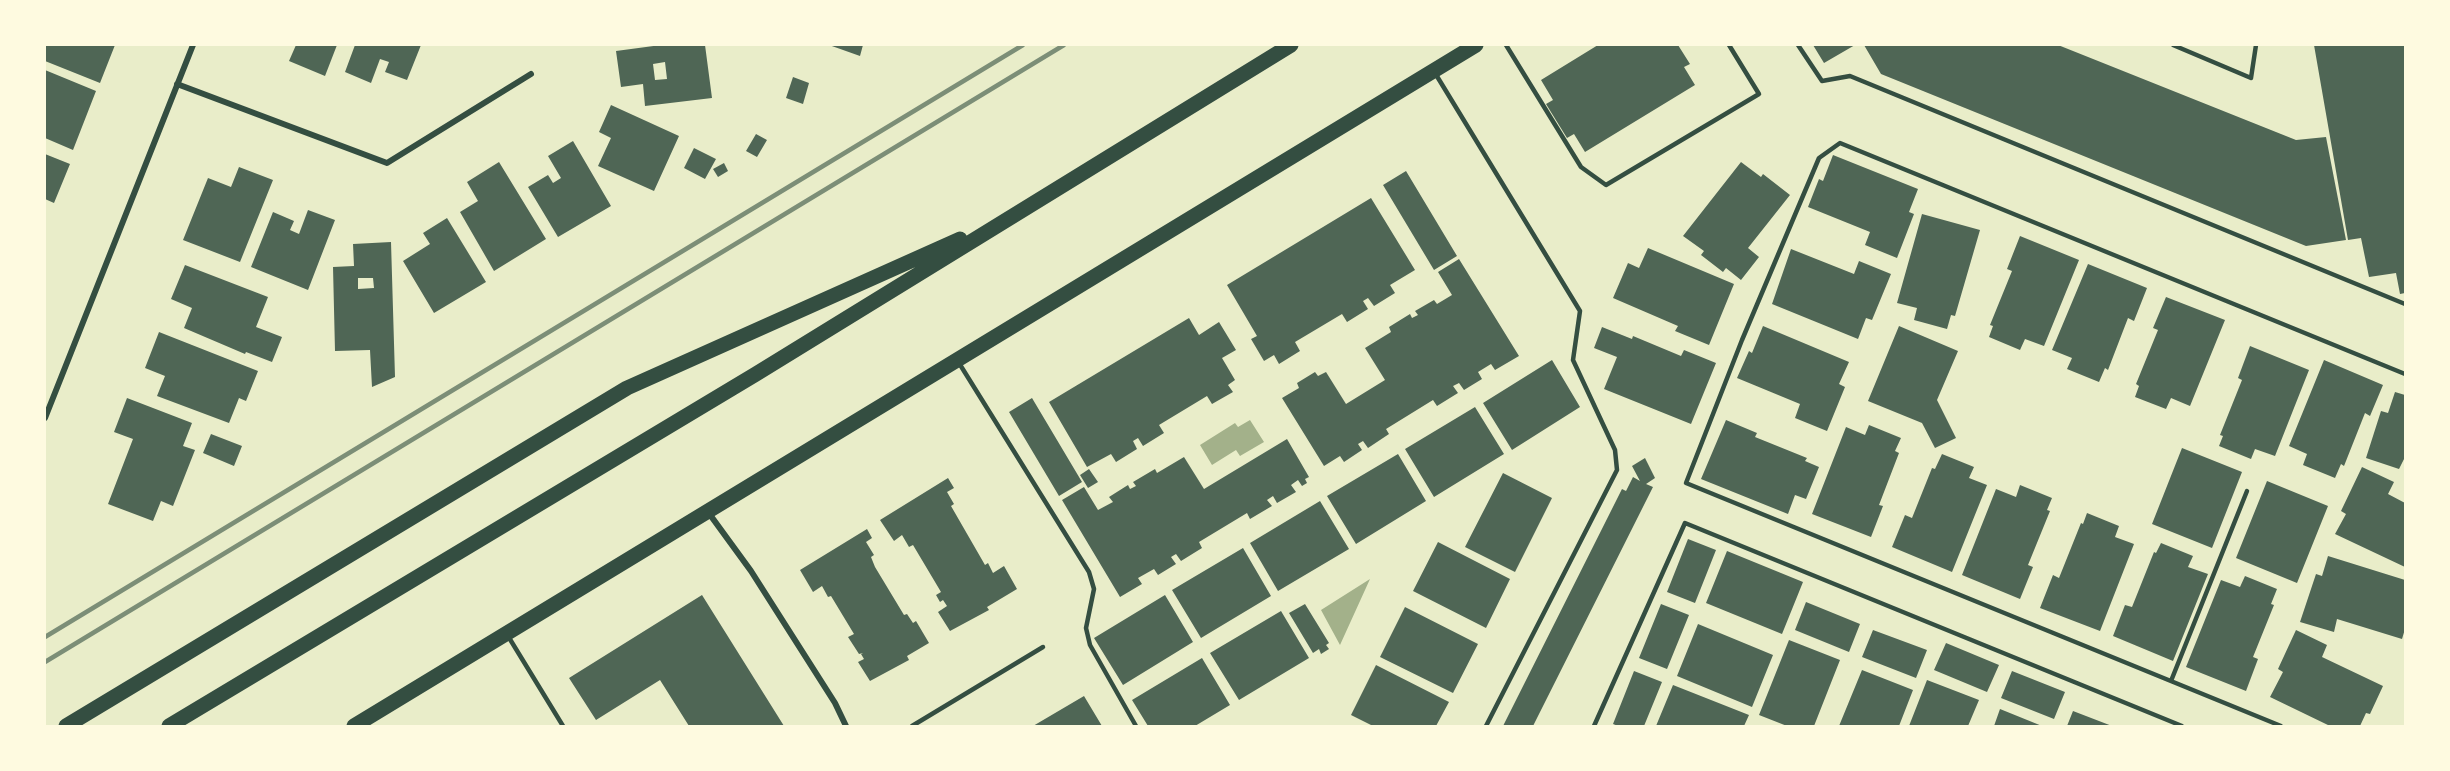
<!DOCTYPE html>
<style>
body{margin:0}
#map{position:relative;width:2450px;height:771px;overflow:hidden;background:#e9edc9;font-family:Roboto,sans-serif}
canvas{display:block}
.frame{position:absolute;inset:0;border:46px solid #fefae0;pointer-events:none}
</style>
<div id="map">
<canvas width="2450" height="771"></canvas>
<div class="frame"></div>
</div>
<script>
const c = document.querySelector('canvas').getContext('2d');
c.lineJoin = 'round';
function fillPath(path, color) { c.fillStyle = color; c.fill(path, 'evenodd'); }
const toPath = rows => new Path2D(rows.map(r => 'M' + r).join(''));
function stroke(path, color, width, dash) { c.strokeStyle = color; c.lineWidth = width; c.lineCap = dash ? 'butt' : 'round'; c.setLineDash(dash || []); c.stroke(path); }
fillPath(toPath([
 [1250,420,1264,442,1240,456,1236,450,1212,465,1200,445,1235,423,1238,427],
 [1370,579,1340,645,1321,610]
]), '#a3b18a');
fillPath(toPath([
 [45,45,115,45,100,83,45,61],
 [296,45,337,45,325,76,289,61],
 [355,45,421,45,407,80,385,72,389,62,380,59,371,83,345,72],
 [661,45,705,45,712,98,645,106,643,84,621,87,616,51],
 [665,62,667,79,655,80,653,64],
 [829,45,863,45,860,56],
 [1598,45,1678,45,1690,64,1684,67,1695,85,1585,152,1574,134,1567,138,1546,104,1553,100,1541,80],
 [1813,45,1855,45,1824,63],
 [1864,45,2058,45,2296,140,2326,137,2346,240,2306,246,1881,74],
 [2314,45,2405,45,2405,293,2400,294,2396,273,2369,277,2361,238,2348,240],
 [45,70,96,91,73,150,45,138],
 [793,77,809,83,803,104,786,98],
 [611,105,679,136,654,191,598,166,611,138,599,132],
 [756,134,767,140,757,157,746,151],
 [573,141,611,206,558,237,528,187,548,175,553,183,561,178,548,156],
 [694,148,716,159,705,179,684,168],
 [45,154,70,164,54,203,45,199],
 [1833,155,1918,189,1909,212,1914,214,1897,258,1865,245,1870,232,1808,207,1819,179,1823,181],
 [499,162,546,239,494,271,460,212,478,201,467,182],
 [1741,162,1761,177,1763,174,1790,195,1748,248,1759,257,1741,280,1726,268,1723,272,1701,255,1704,251,1683,236],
 [724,163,728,171,718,177,713,169],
 [239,167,273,180,240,262,183,240,208,178,231,187],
 [1406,171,1457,256,1434,270,1383,185],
 [1371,198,1415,270,1390,285,1395,293,1374,306,1368,298,1363,301,1368,309,1347,322,1342,314,1295,342,1300,351,1279,364,1274,355,1264,361,1251,339,1257,336,1227,285],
 [308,210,335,220,308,290,251,267,273,212,294,221,290,230,299,234],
 [1922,214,1980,230,1955,316,1951,315,1947,329,1914,320,1917,308,1897,303],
 [447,218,486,282,434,313,403,261,430,244,423,233],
 [2020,236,2079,260,2044,346,2025,339,2020,350,1989,337,1993,326,1990,325,2012,271,2007,269],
 [391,242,395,377,372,387,370,350,335,351,333,267,354,266,353,244],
 [358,278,373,278,374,288,358,289],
 [1648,248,1734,284,1709,345,1675,331,1678,326,1613,298,1628,263,1639,268],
 [1791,249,1854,274,1859,261,1891,274,1872,320,1866,318,1858,339,1772,304],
 [1459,259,1519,356,1495,370,1491,364,1478,372,1482,379,1464,390,1459,383,1453,386,1458,393,1437,406,1433,400,1386,429,1389,434,1368,448,1363,441,1358,444,1362,450,1344,462,1340,456,1324,466,1282,398,1299,388,1297,383,1315,372,1318,376,1326,372,1346,404,1385,380,1365,348,1391,332,1389,327,1410,314,1412,318,1418,315,1415,311,1434,300,1437,304,1452,295,1438,272],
 [2088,264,2147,288,2134,321,2128,318,2108,370,2105,368,2099,382,2067,369,2072,358,2052,350],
 [185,265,268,297,256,327,282,337,272,362,246,352,245,354,184,328,192,308,171,299],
 [2166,297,2225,320,2190,406,2171,398,2166,409,2135,397,2139,386,2136,384,2158,330,2153,328],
 [1189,318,1199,335,1219,322,1236,350,1222,358,1235,380,1228,385,1233,392,1212,404,1207,396,1159,425,1164,433,1143,446,1138,438,1133,441,1137,449,1116,462,1111,454,1087,467,1049,402],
 [1763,326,1849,362,1839,384,1845,387,1827,431,1795,418,1800,404,1737,378,1749,351,1752,353],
 [1899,326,1958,351,1937,400,1956,438,1935,448,1922,423,1868,401],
 [1602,327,1632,339,1633,336,1681,356,1684,350,1716,363,1691,424,1604,389,1617,357,1594,348],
 [159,332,258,371,246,401,239,398,229,423,157,396,165,376,145,368],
 [2250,346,2309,370,2275,456,2255,449,2251,459,2219,446,2223,436,2220,435,2242,380,2238,378],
 [1552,360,1580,407,1512,450,1483,403],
 [2324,360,2383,385,2370,416,2365,413,2344,466,2341,464,2335,478,2303,465,2307,454,2289,446],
 [2395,392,2405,395,2405,457,2399,469,2366,458,2381,411,2388,413],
 [127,398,192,423,183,446,195,450,173,506,161,501,153,521,108,504,133,439,114,432],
 [1032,398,1082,482,1059,496,1009,412],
 [1475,407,1504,454,1434,497,1405,449],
 [1726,420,1757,433,1755,437,1807,458,1805,461,1819,467,1806,499,1795,495,1788,514,1701,479],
 [1869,425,1901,438,1895,451,1899,453,1879,505,1883,506,1871,537,1812,514,1846,427,1865,435],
 [211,434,242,446,234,466,203,453],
 [1287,439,1309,477,1305,479,1307,483,1302,486,1298,480,1291,485,1296,492,1277,503,1273,496,1267,500,1272,506,1250,519,1247,513,1199,542,1202,548,1181,561,1176,554,1171,557,1176,564,1158,575,1154,569,1138,578,1142,584,1120,597,1062,500,1084,487,1098,510,1113,502,1109,497,1128,485,1130,489,1136,486,1133,482,1155,469,1157,473,1184,457,1204,489],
 [2182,448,2242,472,2212,548,2152,524],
 [1398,454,1426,501,1356,544,1327,496],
 [1942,454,1974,467,1969,478,1987,485,1952,572,1892,547,1905,515,1912,518,1932,468,1935,469],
 [1645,458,1655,478,1646,484,1653,487,1533,726,1503,726,1622,489,1626,491,1633,477,1640,481,1632,466],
 [2362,467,2394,482,2388,494,2405,503,2405,567,2335,534,2346,514,2341,511],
 [1089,469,1098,482,1088,488,1080,475],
 [1503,473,1552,498,1515,572,1465,547],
 [948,478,954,488,947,492,954,504,951,506,985,565,988,563,993,573,1004,566,1017,589,987,607,989,610,950,631,938,612,947,606,943,600,940,602,936,595,941,592,913,545,909,547,902,535,894,541,880,520],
 [2267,481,2328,506,2297,583,2236,558],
 [2020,485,2052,498,2047,510,2050,511,2028,565,2033,567,2020,599,1962,575,1996,489,2016,497],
 [1320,501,1349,549,1278,591,1250,543],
 [2087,513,2119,526,2115,537,2134,544,2100,631,2040,608,2053,575,2059,578,2081,523,2083,524],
 [867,529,872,538,866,542,874,555,871,557,875,567,904,615,907,614,913,623,916,621,929,643,907,656,909,660,870,681,858,662,864,659,861,654,863,653,859,654,848,637,854,634,831,596,828,597,822,586,813,592,800,570],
 [1688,539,1716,550,1695,603,1667,592],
 [1438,542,1510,579,1486,628,1413,591],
 [2161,543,2193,556,2188,567,2208,574,2173,661,2113,636,2125,605,2132,607,2154,552,2156,553],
 [1243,548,1271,596,1201,638,1172,590],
 [1727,551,1803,582,1782,634,1706,603],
 [2328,556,2405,580,2405,629,2402,639,2337,619,2334,632,2300,622,2316,574,2322,576],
 [2245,576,2277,589,2271,604,2274,605,2253,657,2258,659,2246,691,2186,667,2221,580,2240,587],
 [702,595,784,726,689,726,660,680,596,720,569,678],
 [1165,595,1193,642,1123,685,1094,638],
 [1806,602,1860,624,1849,652,1795,630],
 [1305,604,1329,643,1326,645,1329,649,1321,654,1319,649,1313,653,1289,613],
 [1661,604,1689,615,1667,669,1639,658],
 [1405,607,1478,644,1453,693,1380,657],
 [1281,611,1309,658,1239,700,1210,653],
 [1698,624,1773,655,1752,707,1677,676],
 [1873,630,1927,650,1916,678,1862,657],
 [2296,630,2327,645,2322,657,2383,686,2370,714,2366,713,2360,726,2330,726,2270,697,2283,672,2278,669],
 [1789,640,1840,660,1814,726,1787,726,1759,715],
 [1946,643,1999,665,1987,692,1934,670],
 [1202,658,1230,705,1195,726,1148,726,1132,700],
 [1376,665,1449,702,1436,726,1373,726,1351,715],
 [1862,670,1913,690,1899,726,1839,726],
 [1634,671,1662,682,1644,726,1618,726,1613,724],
 [2012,671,2065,692,2054,719,2001,698],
 [1927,680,1979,700,1968,726,1909,726],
 [1673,685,1749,715,1744,726,1656,726],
 [1084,696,1102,726,1033,726],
 [2000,709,2042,726,1994,726],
 [2073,711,2112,726,2067,726]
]), '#4f6655');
stroke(toPath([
 [1506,45,1581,167,1606,185,1759,94,1729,45],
 [1798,45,1822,81,1850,76,2405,304],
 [2173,45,2251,78,2256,45],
 [1435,73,1580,311,1573,360,1615,450,1617,470,1486,726],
 [959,363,1089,572,1094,589,1086,628,1090,645,1136,726],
 [508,636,563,726],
 [2171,681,2247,491],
 [912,726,1043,647],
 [1594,726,1685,523,2182,726],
 [2281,726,1686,483,1742,340,1819,158,1840,143,2405,374]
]), '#344e41', 4.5);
stroke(toPath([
 [177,84,387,163,531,74],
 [45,418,193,45],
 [708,512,751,571,835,703,846,726]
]), '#344e41', 6);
stroke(toPath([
 [66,726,627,388,960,239],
 [169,726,756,374,1291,45],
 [354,726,1476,45]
]), '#344e41', 15);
stroke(toPath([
 [45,637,1023,45],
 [45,662,1064,45]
]), '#7c8e77', 4.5);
</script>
